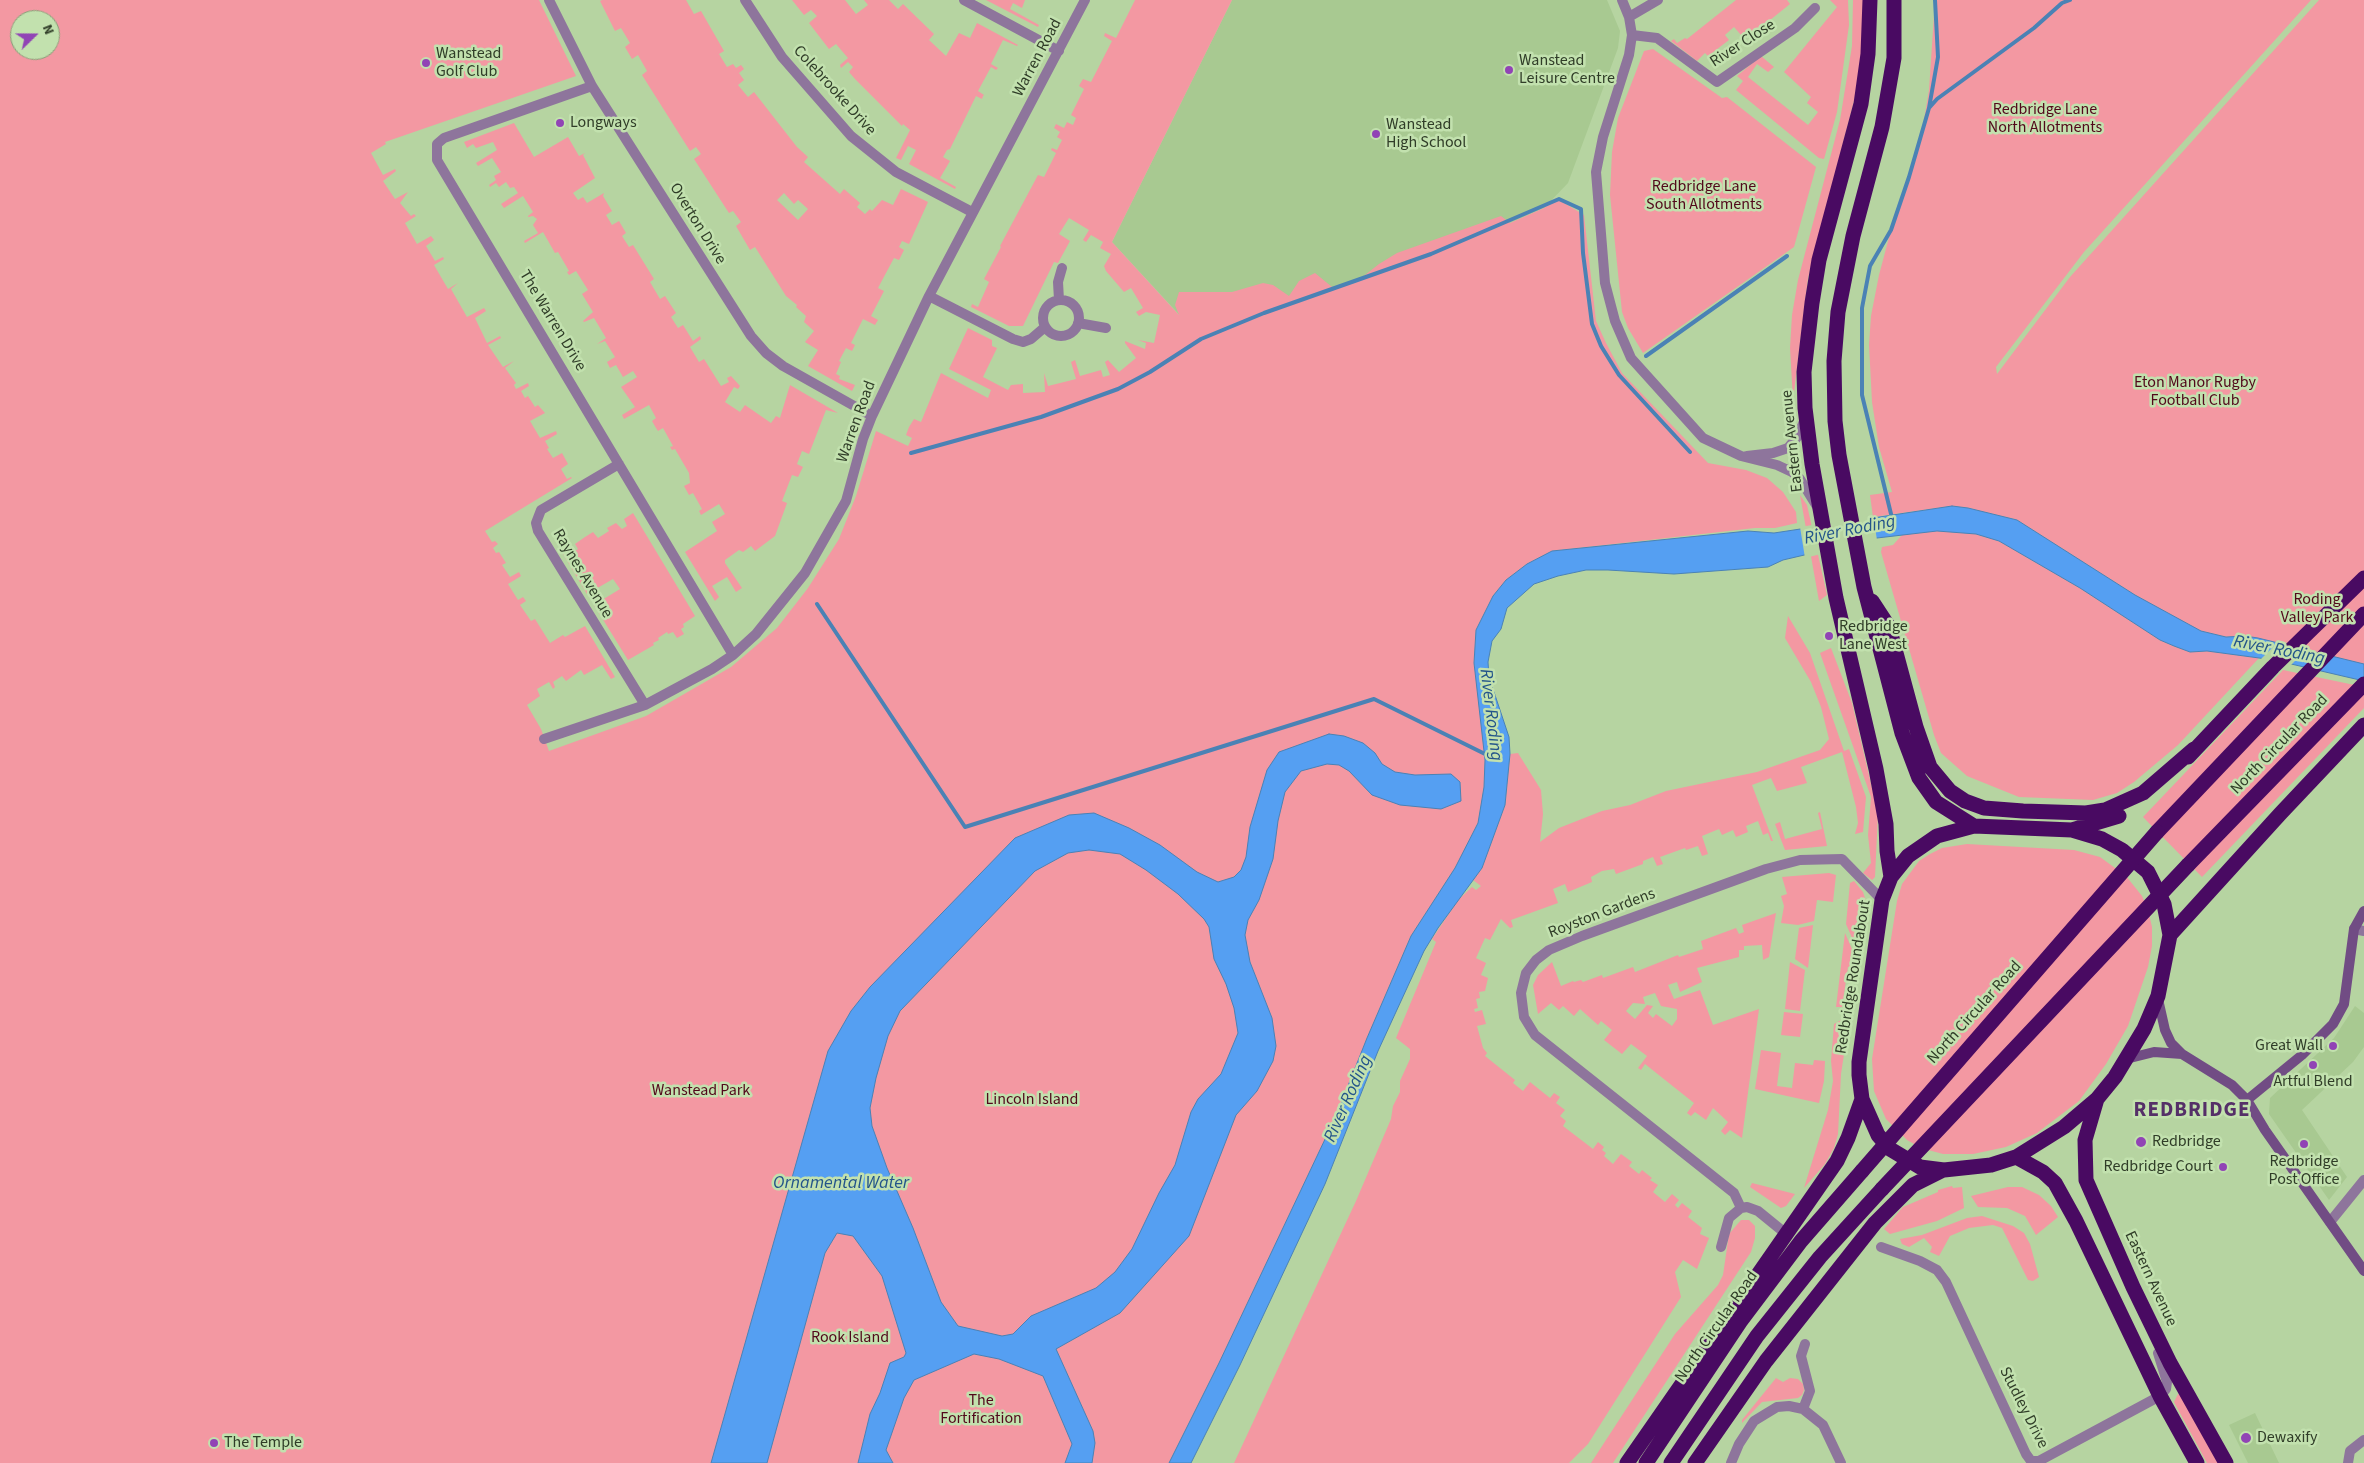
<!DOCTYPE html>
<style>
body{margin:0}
#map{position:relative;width:2364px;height:1463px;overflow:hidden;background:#b6d4a1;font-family:"Source Sans 3",sans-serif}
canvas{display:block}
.north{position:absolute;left:10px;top:10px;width:50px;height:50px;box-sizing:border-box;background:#c2e1ae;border:1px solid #889f78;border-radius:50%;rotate:68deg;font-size:14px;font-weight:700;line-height:20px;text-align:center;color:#303d28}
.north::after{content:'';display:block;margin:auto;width:18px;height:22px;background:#9144b5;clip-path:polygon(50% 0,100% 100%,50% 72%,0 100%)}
</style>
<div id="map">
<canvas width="2364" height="1463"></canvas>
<div class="north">N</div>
</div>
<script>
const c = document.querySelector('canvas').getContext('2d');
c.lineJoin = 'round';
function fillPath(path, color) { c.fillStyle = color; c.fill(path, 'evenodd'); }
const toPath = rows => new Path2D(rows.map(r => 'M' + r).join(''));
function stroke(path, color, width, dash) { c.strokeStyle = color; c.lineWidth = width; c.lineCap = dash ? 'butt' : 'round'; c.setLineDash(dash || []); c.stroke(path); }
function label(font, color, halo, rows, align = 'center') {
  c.font = font + ' "Source Sans 3",sans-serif'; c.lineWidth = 5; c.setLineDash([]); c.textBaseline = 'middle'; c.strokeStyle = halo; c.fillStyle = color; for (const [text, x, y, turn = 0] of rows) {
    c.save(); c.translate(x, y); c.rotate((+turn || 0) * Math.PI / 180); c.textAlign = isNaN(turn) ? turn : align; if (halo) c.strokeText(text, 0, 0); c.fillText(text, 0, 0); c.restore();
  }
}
fillPath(toPath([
 [1232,0,1607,0,1620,31,1618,48,1568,183,1544,208,1404,269,1198,335,1112,242],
 [2355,1006,2364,1013,2364,1047,2353,1062,2302,1110,2347,1177,2329,1200,2269,1114,2270,1098,2334,1038],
 [2255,1413,2279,1463,2248,1463,2229,1425]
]), '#a8c991');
fillPath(toPath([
 [0,0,539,0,576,76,385,142,386,144,371,153,383,175,395,169,396,171,383,181,395,199,408,192,400,203,411,216,414,214,416,216,405,223,417,244,431,236,434,240,426,246,435,261,443,257,444,259,434,265,448,289,458,283,451,289,467,317,484,308,486,311,475,318,487,343,500,336,501,338,488,345,503,367,514,361,505,368,516,383,514,385,516,389,528,383,529,386,521,391,525,398,528,396,535,407,538,405,545,413,530,421,540,438,556,431,557,434,545,441,549,448,547,449,553,458,562,453,568,464,561,469,567,479,571,477,572,478,485,531,492,542,495,541,498,544,493,548,496,553,499,552,506,563,502,565,510,577,519,572,521,576,508,584,518,600,523,597,526,601,520,605,531,621,535,619,550,643,563,635,565,637,585,626,615,677,611,679,602,665,584,675,581,670,566,681,562,676,553,682,555,687,553,689,549,682,537,689,540,696,527,705,541,729,549,751,646,716,731,667,777,628,808,588,839,539,856,496,876,431,908,446,912,438,906,435,909,427,914,419,921,422,941,373,988,398,991,390,949,369,968,328,992,340,992,346,997,348,983,377,1008,390,1011,385,1023,384,1023,393,1045,392,1044,373,1048,386,1076,379,1071,362,1075,360,1080,376,1101,370,1103,377,1110,375,1105,362,1108,360,1119,372,1136,358,1125,343,1125,341,1145,349,1146,343,1138,340,1154,343,1160,315,1146,312,1139,316,1136,312,1143,308,1131,288,1124,292,1106,271,1104,266,1111,254,1100,248,1103,242,1091,235,1086,242,1083,240,1089,230,1069,218,1059,234,1070,241,1058,263,1054,262,1023,326,1009,326,971,307,972,304,978,307,989,282,984,279,1001,247,1000,246,1038,175,1044,177,1056,153,1051,150,1052,148,1057,150,1062,140,1057,137,1060,132,1054,128,1056,124,1064,128,1067,122,1073,125,1076,118,1071,115,1084,89,1079,86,1080,84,1083,79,1091,82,1112,41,1104,36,1105,33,1116,38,1135,0,1232,0,1112,242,1179,315,1175,305,1179,292,1232,292,1263,283,1273,285,1289,296,1299,281,1315,273,1332,287,1355,283,1379,264,1397,253,1501,216,1510,223,1544,208,1556,198,1584,215,1596,321,1606,343,1622,373,1708,463,1746,470,1767,478,1783,492,1796,512,1797,523,1775,528,1755,528,1552,551,1527,564,1506,580,1493,596,1476,630,1474,663,1485,760,1484,787,1478,823,1455,868,1411,936,1367,1038,1336,1116,1219,1363,1169,1463,0,1463],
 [20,20,50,20,50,50,20,50],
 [602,0,686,0,694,14,701,11,724,51,719,54,727,67,733,64,736,68,741,65,744,69,739,73,744,80,738,85,748,97,754,92,797,147,808,157,804,162,840,194,844,189,860,203,857,207,865,214,870,209,872,211,882,200,893,205,901,189,928,202,909,244,902,241,899,247,904,250,899,260,894,258,878,288,884,291,871,316,878,320,875,325,863,319,851,343,855,345,852,351,846,348,839,361,841,362,836,374,840,376,839,379,855,385,852,391,808,366,818,350,805,342,814,331,804,322,806,316,796,307,797,305,786,296,755,247,750,250,736,226,741,222,733,211,729,213,727,210,694,159,701,154,696,147,690,151,642,75,647,71,638,55,632,59,625,47,630,43,621,28,615,31,600,1],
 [784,193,794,204,798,200,808,209,798,220,777,200],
 [792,0,845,0,856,14,868,5,864,0,889,0,898,9,903,4,934,34,929,40,946,56,959,33,970,38,977,23,1018,45,1017,46,1003,40,991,64,998,68,996,70,991,67,978,91,984,95,983,96,982,99,976,96,950,149,947,150,943,157,950,161,940,178,956,187,955,189,909,164,916,150,908,146,901,160,896,158,910,130,903,124,902,126,855,79,849,72,853,67,848,62,841,68,840,65,848,58,836,44,829,49,809,23,817,16,811,10,804,15],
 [986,0,1025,0,1022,8,1013,3,1010,9,1039,25,1038,27],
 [1736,0,1787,0,1790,4,1749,37,1745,32,1741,35,1734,27,1725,35,1729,40,1708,56,1705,53,1697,61,1671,41,1674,39,1677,43,1685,38,1687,39],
 [1830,0,1848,0,1849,25,1837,112,1824,159,1819,158,1736,90,1743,81,1737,76,1761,56,1774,67,1768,72,1757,64,1748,77,1808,125,1818,112,1807,103,1811,97,1784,72,1837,7],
 [1853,0,1863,0,1862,48,1855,97,1808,278,1793,400,1790,348,1792,315,1798,280,1840,120,1852,46],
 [1935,0,2311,0,2084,252,1996,367,1997,374,2070,277,2319,0,2364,0,2364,670,2265,644,2265,640,2245,636,2226,637,2201,631,2185,623,2135,595,2017,520,1968,508,1952,506,1873,517,1870,495,1892,492,1879,447,1872,402,1869,345,1871,316,1879,275,1891,230,1921,138,1929,90],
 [1653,49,1722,98,1727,97,1816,167,1794,247,1643,353,1628,328,1622,312,1610,195,1612,152,1618,118,1644,51],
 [514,123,534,157,568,137,579,156,585,153,583,155,595,178,573,193,578,200,583,197,587,203,604,193,603,196,612,211,606,215,612,225,619,221,626,233,622,236,629,247,633,245,654,279,650,282,660,299,665,296,676,313,671,317,678,328,683,325,693,341,700,336,701,339,690,347,699,362,704,359,721,386,729,382,727,378,731,376,740,386,738,389,734,387,725,402,740,412,745,405,771,423,776,416,780,418,790,385,838,413,826,410,809,454,802,451,797,464,803,467,798,477,792,475,782,501,787,503,775,536,755,551,751,546,743,552,739,550,725,560,725,563,742,588,736,592,727,577,712,586,719,597,715,601,685,552,717,531,712,522,725,514,719,504,701,515,699,511,702,509,693,493,689,495,684,486,690,483,689,473,675,449,672,450,670,447,673,446,663,428,658,431,656,428,652,421,656,418,649,405,624,419,622,415,635,407,621,387,637,377,633,371,623,377,616,365,610,368,607,362,615,357,605,341,597,344,606,338,594,318,584,322,583,321,593,312,582,294,588,290,576,271,569,275,567,272,569,271,558,252,555,253,543,232,525,243,524,241,538,233,533,225,537,219,533,216,528,217,528,216,533,212,523,196,504,208,501,204,518,193,514,187,510,188,506,182,499,187,496,183,490,187,489,185,496,180,494,176,501,172,492,158,478,166,476,163,497,150,493,142,476,148,473,144,467,148,464,142],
 [1800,495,1807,505,1827,595,1819,601],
 [633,513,695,616,683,624,684,627,681,629,684,634,677,638,673,632,668,634,667,632,658,638,659,640,653,643,654,645,628,660,594,605,620,589,613,579,587,594,562,552,567,549,571,554,578,549,575,544,585,537,593,532,598,538,609,531,607,528,616,523,622,529,627,526,624,519],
 [1937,531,1976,534,1999,541,2080,588,2160,640,2174,646,2190,652,2207,651,2259,658,2178,745,2134,782,2117,793,2093,800,2019,797,1967,776,1941,753,1934,735,1881,552,1882,547,1893,545,1902,535],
 [1788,616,1810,653,1844,751,1849,749,1866,797,1863,832,1855,834,1858,823,1856,807,1842,752,1801,767,1807,783,1777,791,1771,778,1752,785,1773,841,1771,841,1768,833,1763,835,1758,821,1746,826,1748,832,1736,837,1733,830,1722,835,1719,829,1702,836,1708,854,1702,856,1698,846,1686,850,1685,848,1660,857,1663,864,1657,866,1653,857,1643,861,1643,864,1616,874,1614,869,1602,871,1591,877,1592,882,1568,892,1565,884,1553,889,1558,903,1511,920,1513,927,1510,928,1501,919,1490,940,1485,938,1476,958,1486,963,1481,975,1488,978,1485,991,1479,992,1480,998,1476,999,1478,1008,1474,1009,1475,1012,1482,1010,1486,1024,1477,1026,1483,1048,1487,1053,1485,1056,1515,1080,1513,1083,1523,1091,1530,1082,1550,1098,1554,1093,1560,1097,1556,1103,1565,1110,1560,1116,1566,1121,1563,1126,1593,1149,1598,1142,1604,1147,1602,1150,1606,1153,1604,1156,1613,1164,1621,1154,1632,1162,1629,1166,1639,1174,1642,1170,1652,1178,1650,1180,1658,1185,1653,1192,1665,1202,1672,1194,1679,1200,1675,1205,1678,1208,1682,1203,1692,1211,1688,1217,1702,1228,1700,1234,1709,1238,1697,1269,1683,1260,1675,1272,1681,1297,1588,1444,1569,1463,1234,1463,1356,1201,1391,1119,1393,1106,1400,1092,1400,1081,1410,1059,1410,1049,1396,1038,1436,942,1432,939,1458,900,1472,887,1476,890,1481,886,1473,880,1482,868,1505,805,1510,754,1518,753,1541,790,1543,814,1540,842,1559,828,1602,811,1630,805,1666,791,1757,772,1820,750,1829,739,1821,707,1811,682,1785,638],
 [1831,648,1852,703,1878,814,1875,877,1872,880,1863,873,1871,863,1868,835,1871,797,1820,653],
 [2283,670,2364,687,2364,708,2202,877,2143,817],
 [1820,812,1827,846,1785,850,1775,824,1780,822,1785,839,1822,829,1818,813],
 [1967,844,2074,850,2100,857,2126,876,2142,896,2148,910,2152,927,2152,946,2148,967,2128,1026,2106,1064,2079,1101,2037,1133,2006,1147,1973,1154,1943,1154,1921,1148,1907,1140,1886,1119,1874,1091,1872,1059,1897,901,1902,884,1919,861,1930,854,1942,848],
 [1829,873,1836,875,1833,902,1817,900,1814,921,1798,925,1781,923,1784,906,1781,896,1787,894,1782,877],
 [1854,881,1863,892,1869,910,1863,953,1860,956,1846,924,1850,883],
 [1776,913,1769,957,1763,960,1762,945,1744,946,1744,950,1739,950,1739,957,1697,968,1702,982,1680,992,1677,982,1668,985,1674,999,1700,990,1713,1025,1759,1009,1742,1138,1730,1130,1725,1135,1721,1131,1728,1122,1713,1108,1706,1120,1695,1112,1691,1116,1687,1113,1694,1103,1645,1064,1641,1070,1638,1068,1647,1056,1631,1044,1622,1054,1604,1040,1612,1030,1601,1021,1598,1025,1580,1009,1574,1016,1563,1006,1559,1010,1551,1003,1538,1014,1533,985,1538,975,1552,962,1561,986,1573,981,1574,982,1581,980,1583,982,1602,975,1603,978,1633,967,1635,972,1678,955,1679,957,1703,949,1701,941,1717,935,1736,928,1739,934,1744,932,1742,925],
 [1655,993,1661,1006,1677,1009,1677,1019,1672,1026,1656,1014,1653,1018,1648,1013,1653,1006,1647,1005,1635,1019,1626,1011,1633,1003,1645,1004,1643,997],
 [1813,925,1808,968,1795,959,1799,928],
 [1845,933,1855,956,1853,967,1848,967,1842,1007,1836,1007],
 [1790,962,1805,970,1800,1011,1785,1009],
 [1784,1012,1803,1014,1800,1037,1781,1035],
 [1850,1015,1841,1074,1838,1134,1834,1148,1825,1164,1804,1188,1828,1110,1833,1081,1831,1061,1834,1024],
 [1761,1050,1781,1053,1777,1086,1792,1088,1795,1063,1813,1065,1814,1060,1825,1061,1824,1081,1819,1103,1755,1089],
 [1752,1183,1795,1194,1786,1206,1781,1208,1750,1187],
 [1952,1186,1953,1188,1962,1187,1964,1208,1937,1221,1890,1234,1884,1229,1903,1207,1938,1192,1938,1190],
 [2008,1187,2022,1187,2039,1195,2051,1206,2058,1217,2036,1235,2025,1216,2007,1208,1978,1207,1971,1196],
 [1982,1216,2013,1226,2024,1233,2030,1244,2039,1277,2033,1281,2028,1280,2002,1228,1993,1225,1969,1228,1950,1236,1939,1256,1930,1252,1932,1247,1924,1238,1909,1247,1902,1244,1900,1239,1922,1235,1967,1218],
 [1741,1220,1749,1220,1755,1226,1755,1238,1751,1252,1613,1463,1591,1463,1675,1334,1718,1285,1723,1275,1729,1234],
 [1776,1378,1783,1382,1790,1378,1798,1379,1803,1384,1804,1390,1802,1395,1798,1398,1762,1402,1742,1423,1742,1420],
 [2178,1394,2181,1395,2219,1463,2207,1463,2174,1402]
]), '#f398a2');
const water = toPath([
 [1952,506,1968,508,2017,520,2135,595,2201,631,2226,637,2245,636,2258,638,2364,664,2364,681,2274,660,2207,651,2190,652,2174,646,2160,640,2080,588,1999,541,1976,534,1937,531,1877,538,1783,560,1768,567,1674,574,1608,570,1586,570,1558,576,1534,584,1507,608,1501,629,1492,641,1488,662,1489,677,1509,737,1510,754,1505,805,1482,868,1438,928,1424,951,1378,1051,1325,1184,1240,1365,1191,1463,1169,1463,1219,1363,1336,1116,1367,1038,1411,936,1455,868,1478,823,1484,787,1485,760,1474,663,1476,630,1493,596,1506,580,1527,564,1552,551,1748,531,1774,533,1952,506],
 [1329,734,1344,736,1363,743,1375,753,1382,764,1395,772,1415,775,1451,774,1460,782,1461,801,1441,809,1400,805,1372,795,1349,771,1339,765,1327,764,1301,771,1285,792,1278,821,1273,859,1259,900,1248,920,1245,935,1250,962,1272,1018,1276,1046,1273,1061,1257,1091,1236,1115,1189,1236,1120,1313,1056,1349,1093,1431,1095,1443,1092,1463,1065,1463,1072,1444,1043,1376,999,1359,974,1354,914,1380,904,1398,886,1450,893,1463,858,1463,870,1414,880,1393,890,1363,904,1357,906,1353,882,1276,853,1236,837,1233,825,1253,767,1463,711,1463,828,1051,851,1011,870,987,1015,838,1069,815,1094,813,1129,828,1160,845,1197,872,1218,882,1234,877,1241,870,1246,857,1250,827,1267,770,1279,752,1329,734],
 [1089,850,1120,854,1146,870,1178,894,1204,919,1209,927,1214,959,1226,984,1234,1008,1238,1033,1221,1074,1198,1099,1191,1112,1175,1165,1159,1193,1132,1249,1115,1272,1096,1288,1031,1316,1013,1334,1002,1336,958,1326,941,1302,913,1228,887,1168,872,1126,870,1108,876,1078,888,1036,900,1011,1035,871,1068,853,1089,850]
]);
fillPath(water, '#559ff2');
stroke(water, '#4a82b5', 1);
fillPath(toPath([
 [1873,515,1877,540,1805,558,1800,527],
 [2279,641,2308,648,2290,666,2259,661]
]), '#b6d4a1');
stroke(toPath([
 [1929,108,1937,99,2034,28,2062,3,2070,0],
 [1646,356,1787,256],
 [911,453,1041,417,1118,389,1150,372,1201,339,1264,313,1431,254,1559,199,1581,209,1583,253,1592,324,1601,346,1619,375,1690,452],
 [1892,518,1862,395,1862,308,1870,266,1891,230,1909,177,1929,108,1938,57,1935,0],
 [817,604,965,827,1374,699,1487,755]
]), '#4a82b5', 4);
stroke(toPath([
 [549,0,592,86,751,336,766,353,783,366,872,416],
 [745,0,782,57,851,136,896,172,972,212],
 [964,0,1059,51],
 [1622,0,1629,17,1632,35,1629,55,1603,137,1596,172,1605,283,1615,321,1631,358,1703,438,1741,456,1777,465,1792,472,1800,479,1816,505],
 [1629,17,1658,0],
 [1632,35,1657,38,1717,82,1795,28,1815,8],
 [592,86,444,138,437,144,437,160,733,655],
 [929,296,1013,339,1023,342,1031,339,1045,327],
 [1059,300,1058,282,1062,268],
 '1043 318a18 18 0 1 1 36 0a18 18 0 1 1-36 0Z',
 [1078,323,1106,328],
 [1747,456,1773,453,1788,448,1798,436,1805,419],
 [619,464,541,510,536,523,538,531,645,705],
 [544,739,645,705,712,669,733,655,756,634,805,573,846,501,863,439,872,416,929,296,1085,0],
 [2354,929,2364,931],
 [1741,1208,1734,1193,1535,1035,1524,1017,1521,993,1526,973,1536,960,1549,950,1582,936,1766,869,1800,860,1842,859,1882,900],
 [2330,1222,2364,1180],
 [1721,1247,1729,1218,1741,1208,1747,1207,1758,1211,1785,1233],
 [1881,1247,1920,1261,1937,1270,1946,1282,2026,1454,2031,1461,2039,1461,2160,1396,2166,1389,2167,1382,2158,1353],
 [1803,1409,1810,1391,1801,1356,1805,1344],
 [1731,1463,1739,1444,1754,1421,1777,1407,1789,1406,1803,1409,1823,1425,1841,1463],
 [2348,1463,2350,1451,2364,1440]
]), '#8e759c', 10);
stroke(toPath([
 [2158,999,2165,1030,2171,1043,2182,1054,2232,1085,2247,1100,2265,1130,2364,1271],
 [2126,1059,2154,1052,2182,1054],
 [2247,1100,2302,1055,2333,1024,2344,1004,2354,929,2364,911]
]), '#714c84', 10);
stroke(toPath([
 [1870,0,1868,54,1861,104,1819,260,1812,303,1804,372,1805,408,1812,464,1836,598,1876,769,1886,824,1887,851,1891,877],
 [1894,0,1894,58,1882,127,1853,236,1838,312,1834,361,1835,421,1839,455,1864,587,1902,733,1919,778,1936,802,1974,826],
 [1872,601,1889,627,1916,727,1930,767,1950,791,1965,801,1984,808,2023,811,2086,813,2105,810,2143,793,2194,749],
 [2188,757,2273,667,2364,578],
 [1974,826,2072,830,2102,839,2122,850,2148,872,2164,904,2170,935,2158,996,2144,1029,2115,1077,2097,1099,2064,1127,2016,1157,1991,1165,1944,1170,1920,1167,1890,1149,1878,1135,1862,1099,1859,1075,1859,1062,1882,900,1891,877,1908,856,1937,836,1974,826],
 [2072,830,2119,816],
 [2157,832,2364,614],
 [2188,865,2364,684],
 [2170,935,2280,814,2364,725],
 [2097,1099,2085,1140,2086,1180,2133,1287,2170,1363,2226,1463],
 [2016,1157,2043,1172,2055,1183,2076,1221,2160,1396,2197,1463],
 [1627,1463,1837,1161,1848,1138,1862,1099],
 [1646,1463,1740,1322,1801,1241,1862,1171],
 [1671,1463,1757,1336,1820,1257,1882,1189],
 [1695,1463,1766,1361,1875,1223,1913,1185,1943,1170]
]), '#490a62', 15);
stroke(toPath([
 [1862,1171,2157,832],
 [1882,1189,2188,865]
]), '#490a62', 15);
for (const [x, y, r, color] of [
 [426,63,5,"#9144b5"],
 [1509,70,5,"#9144b5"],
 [560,123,5,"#9144b5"],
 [1376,134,5,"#9144b5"],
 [1829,636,5,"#9144b5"],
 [2333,1046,5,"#9144b5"],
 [2313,1065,5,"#9144b5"],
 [2141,1142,6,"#9144b5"],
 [2304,1144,5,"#9144b5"],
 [2223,1167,5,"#9144b5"],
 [2246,1438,6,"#9144b5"],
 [214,1443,5,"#9144b5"]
]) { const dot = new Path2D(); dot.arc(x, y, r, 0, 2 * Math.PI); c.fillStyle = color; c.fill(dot); stroke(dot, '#c2e1ae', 2); }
label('16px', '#303d28', '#c2e1ae', [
 ["River Close",1743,44,-33],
 ["Warren Road",1038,58,-62],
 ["Colebrooke Drive",834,91,48],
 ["Overton Drive",697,224,58],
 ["The Warren Drive",552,321,59],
 ["Warren Road",857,422,-70],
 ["Eastern Avenue",1793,441,-96],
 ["Raynes Avenue",582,574,59],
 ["North Circular Road",2280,745,-46],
 ["Royston Gardens",1602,914,-21],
 ["Redbridge Roundabout",1854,977,-81],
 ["North Circular Road",1975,1013,-48],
 ["Eastern Avenue",2150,1279,65],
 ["North Circular Road",1717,1327,-55],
 ["Studley Drive",2023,1408,63]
]);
label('16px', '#303d28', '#c2e1ae', [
 ["Wanstead",436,54],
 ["Golf Club",436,72],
 ["Wanstead",1519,61],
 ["Leisure Centre",1519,79],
 ["Longways",570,123],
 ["Wanstead",1386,125],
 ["High School",1386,143],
 ["Redbridge",1839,627],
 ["Lane West",1839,645],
 ["Great Wall",2323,1046,"right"],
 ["Artful Blend",2313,1082,"center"],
 ["Redbridge",2152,1142],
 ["Redbridge",2304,1162,"center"],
 ["Post Office",2304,1180,"center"],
 ["Redbridge Court",2213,1167,"right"],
 ["Dewaxify",2257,1438],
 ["The Temple",224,1443]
], 'left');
label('16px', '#52081b', '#c2e1ae', [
 ["Redbridge Lane",2045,110],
 ["North Allotments",2045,128],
 ["Redbridge Lane",1704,187],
 ["South Allotments",1704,205],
 ["Eton Manor Rugby",2195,383],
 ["Football Club",2195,401],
 ["Roding",2317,600],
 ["Valley Park",2317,618],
 ["Wanstead Park",701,1091],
 ["Lincoln Island",1032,1100],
 ["Rook Island",850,1338],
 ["The",981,1401],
 ["Fortification",981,1419]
]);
label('italic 18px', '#23548a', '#c2e1ae', [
 ["River Roding",1850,531,-11],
 ["River Roding",2279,651,11],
 ["River Roding",1490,715,83],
 ["River Roding",1349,1099,-66],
 ["Ornamental Water",841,1184]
]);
c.letterSpacing = '1px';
label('bold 21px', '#553068', '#c2e1ae', [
 ["REDBRIDGE",2192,1111]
]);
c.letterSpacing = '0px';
</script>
